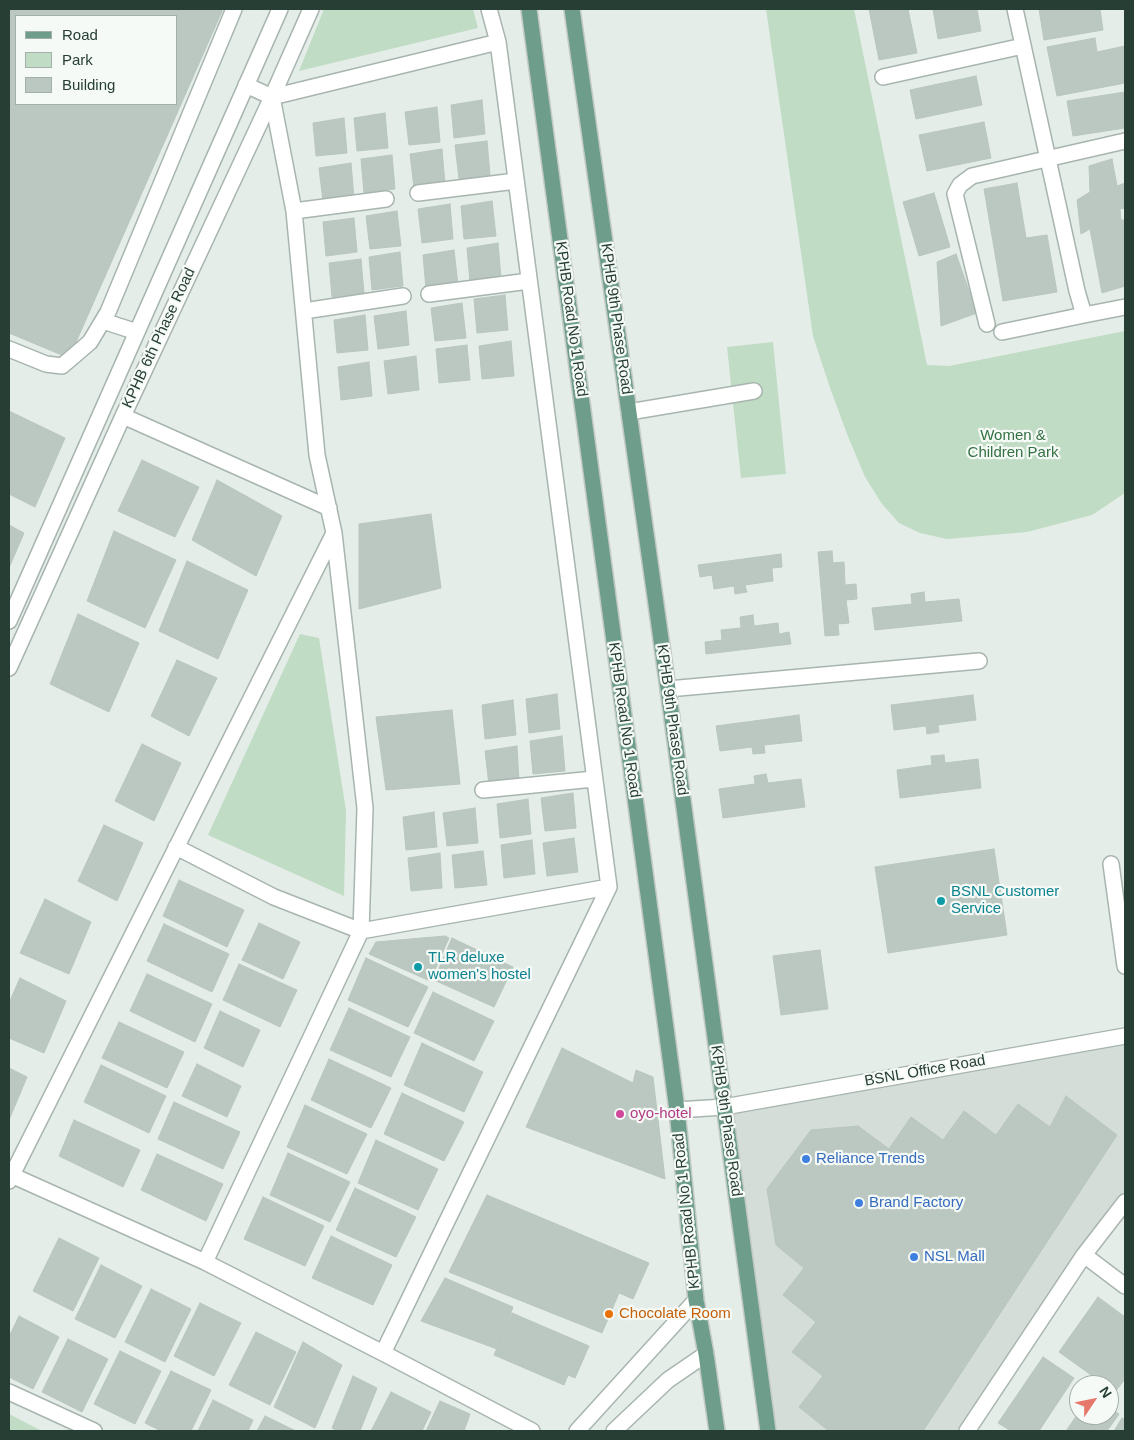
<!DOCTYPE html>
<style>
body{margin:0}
#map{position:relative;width:1134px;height:1440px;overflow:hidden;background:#e5ede9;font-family:Helvetica,sans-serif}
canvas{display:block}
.frame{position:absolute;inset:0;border:10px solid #263e34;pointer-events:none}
.legend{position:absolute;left:15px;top:15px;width:162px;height:90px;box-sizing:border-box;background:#f6faf7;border:1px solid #a3afa9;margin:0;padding:6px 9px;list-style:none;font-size:15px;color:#263e34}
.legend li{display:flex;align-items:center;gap:10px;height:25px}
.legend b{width:25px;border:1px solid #a3afa9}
.north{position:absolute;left:1069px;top:1375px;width:50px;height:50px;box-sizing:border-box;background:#f6faf7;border:1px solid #a3afa9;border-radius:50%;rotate:56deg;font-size:14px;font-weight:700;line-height:20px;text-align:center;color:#263e34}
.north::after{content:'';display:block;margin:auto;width:18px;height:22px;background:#e6786b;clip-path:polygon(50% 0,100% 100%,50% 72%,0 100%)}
</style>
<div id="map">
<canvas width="1134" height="1440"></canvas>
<div class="frame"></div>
<ul class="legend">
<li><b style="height:6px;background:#6e9e8b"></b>Road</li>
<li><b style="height:14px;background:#c0dcc4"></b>Park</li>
<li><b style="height:14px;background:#bbc8c1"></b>Building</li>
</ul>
<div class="north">N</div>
</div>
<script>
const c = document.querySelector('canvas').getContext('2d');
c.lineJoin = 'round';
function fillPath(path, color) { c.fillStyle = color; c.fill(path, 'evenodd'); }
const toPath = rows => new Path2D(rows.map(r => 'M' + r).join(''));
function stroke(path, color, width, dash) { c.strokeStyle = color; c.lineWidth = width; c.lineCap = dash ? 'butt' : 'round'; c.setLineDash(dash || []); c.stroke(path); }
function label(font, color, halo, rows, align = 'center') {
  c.font = font + ' Helvetica,sans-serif'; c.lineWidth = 4.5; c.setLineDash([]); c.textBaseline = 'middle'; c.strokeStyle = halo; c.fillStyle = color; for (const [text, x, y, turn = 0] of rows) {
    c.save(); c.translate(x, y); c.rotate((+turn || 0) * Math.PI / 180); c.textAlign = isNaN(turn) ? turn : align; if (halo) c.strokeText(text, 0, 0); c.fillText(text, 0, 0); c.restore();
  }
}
fillPath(toPath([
 [1125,1036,1125,1202,967,1431,768,1431,724,1107]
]), '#d4ddd7');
fillPath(toPath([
 [324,9,473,9,478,28,299,71],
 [766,9,854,9,927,365,949,366,1125,331,1125,493,1092,515,1027,532,947,539,920,533,899,523,882,504,865,477,847,434,829,385,813,336],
 [773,342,786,474,741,478,727,347],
 [300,634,319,638,346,811,344,896,208,835],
 [9,1414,42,1431,9,1431]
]), '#c0dcc4');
const building = toPath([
 [9,9,223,9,69,358,9,333,9,9],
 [16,16,176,16,176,104,16,104,16,16],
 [869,9,908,9,917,53,879,60,869,9],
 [933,9,977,9,981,31,938,39,933,9],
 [1039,9,1100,9,1103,30,1044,40,1039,9],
 [1095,38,1097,52,1125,46,1125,83,1057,96,1047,47,1095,38],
 [976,76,982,105,916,119,910,90,976,76],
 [1125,92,1125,128,1073,136,1067,101,1125,92],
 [482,100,485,134,454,138,451,105,482,100],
 [437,107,440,142,409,145,405,112,437,107],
 [385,113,388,148,357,151,354,118,385,113],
 [344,118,347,153,316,156,313,123,344,118],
 [984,122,991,158,927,171,919,135,984,122],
 [487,141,490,175,459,179,455,145,487,141],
 [442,149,445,184,414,188,410,154,442,149],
 [392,155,395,189,364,193,361,159,392,155],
 [1112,159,1117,186,1125,183,1125,208,1120,209,1121,220,1125,220,1125,286,1102,293,1090,229,1081,234,1077,200,1090,192,1089,166,1112,159],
 [351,163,354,198,323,201,319,168,351,163],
 [1017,183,1026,238,1047,235,1057,292,1003,301,984,189,1017,183],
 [934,193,950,247,919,256,903,202,934,193],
 [492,201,496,236,464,239,461,206,492,201],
 [450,204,453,239,422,243,418,209,450,204],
 [397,211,401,246,370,249,366,216,397,211],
 [354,218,357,252,326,256,323,222,354,218],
 [498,243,501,278,470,282,467,248,498,243],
 [454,250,458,285,426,289,423,255,454,250],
 [400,252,403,286,372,290,369,257,400,252],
 [956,254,977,313,941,326,937,262,956,254],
 [361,259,364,293,332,297,329,263,361,259],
 [505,295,508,330,477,333,474,299,505,295],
 [462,303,466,338,435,341,431,308,462,303],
 [406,311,409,345,378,349,374,316,406,311],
 [365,315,368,350,337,353,334,320,365,315],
 [511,341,514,376,482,379,479,346,511,341],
 [467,345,470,380,439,383,436,349,467,345],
 [416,356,419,390,388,394,384,361,416,356],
 [369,362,372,396,341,400,338,367,369,362],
 [9,411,65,438,35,507,9,494,9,411],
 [142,460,199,487,175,537,118,511,142,460],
 [217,480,282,516,256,576,192,540,217,480],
 [431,514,441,588,359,609,359,524,431,514],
 [9,525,24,533,9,568,9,525],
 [114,531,176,560,145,628,87,601,114,531],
 [832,551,833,563,844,562,845,585,856,584,857,599,846,600,849,623,838,624,839,635,825,636,818,552,832,551],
 [781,554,782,567,772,568,773,581,745,585,747,592,735,594,734,586,714,589,712,575,700,577,698,565,781,554],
 [187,561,248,590,218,659,159,631,187,561],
 [924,592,925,602,959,599,962,621,875,630,872,608,912,604,911,594,924,592],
 [78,614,139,643,109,712,50,684,78,614],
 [753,615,754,626,778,623,779,634,789,632,791,644,706,654,705,642,722,640,721,630,741,628,740,617,753,615],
 [177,660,217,678,189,736,151,716,177,660],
 [557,694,560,729,529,733,526,699,557,694],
 [973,695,976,720,938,725,939,732,927,734,926,726,894,730,891,705,973,695],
 [513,700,516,735,485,739,482,705,513,700],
 [452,710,460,784,386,790,376,717,452,710],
 [799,715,802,741,764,745,765,753,753,754,752,747,720,751,716,726,799,715],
 [562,736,565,771,533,774,530,741,562,736],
 [142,744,181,763,154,821,115,801,142,744],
 [517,746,519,781,489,785,485,751,517,746],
 [944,755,945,763,978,759,981,788,900,798,897,770,932,765,931,756,944,755],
 [766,774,768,783,801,779,805,807,723,818,719,789,755,784,754,776,766,774],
 [573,793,576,828,545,831,541,798,573,793],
 [528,799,531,834,500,838,497,804,528,799],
 [475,808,478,843,447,846,443,813,475,808],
 [434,812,437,847,406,850,403,817,434,812],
 [104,825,143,843,117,901,78,881,104,825],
 [574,838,578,872,547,876,543,843,574,838],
 [532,840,535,874,504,878,501,845,532,840],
 [994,849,1007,935,888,953,875,867,994,849],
 [483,851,487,885,455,888,452,855,483,851],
 [440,853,442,888,411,891,408,858,440,853],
 [179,880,244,910,227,947,163,916,179,880],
 [45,899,91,922,69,974,20,953,45,899],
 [259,923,300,942,283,979,242,960,259,923],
 [164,924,229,954,212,992,147,961,164,924],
 [445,936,449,938,430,981,369,954,376,942,445,936],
 [452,938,513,967,494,1007,434,980,452,938],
 [820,950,828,1009,781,1015,773,956,820,950],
 [366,958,428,987,408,1027,348,1000,366,958],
 [239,964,297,990,280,1027,223,1000,239,964],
 [147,974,212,1004,195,1042,130,1011,147,974],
 [20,978,66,1001,44,1053,9,1038,9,1003,20,978],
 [433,992,494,1021,474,1061,414,1033,433,992],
 [349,1008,410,1037,391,1077,330,1050,349,1008],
 [220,1011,260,1030,243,1067,204,1048,220,1011],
 [119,1022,184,1052,167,1088,102,1058,119,1022],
 [422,1043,483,1072,464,1112,404,1085,422,1043],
 [562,1048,633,1083,636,1070,653,1077,665,1179,526,1127,562,1048],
 [329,1059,391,1088,371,1128,311,1100,329,1059],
 [197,1064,241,1086,227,1117,182,1096,197,1064],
 [101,1065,166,1096,149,1133,84,1102,101,1065],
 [9,1068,27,1077,9,1120,9,1068],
 [402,1093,464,1122,444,1161,384,1134,402,1093],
 [1066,1096,1117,1135,923,1431,829,1431,799,1407,823,1376,792,1352,816,1322,783,1295,804,1268,776,1245,767,1189,811,1130,858,1126,889,1149,911,1117,943,1140,964,1111,996,1135,1018,1104,1050,1127,1066,1096],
 [174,1102,240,1132,223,1169,158,1139,174,1102],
 [305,1105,367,1134,347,1174,287,1147,305,1105],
 [74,1120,140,1150,123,1187,59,1156,74,1120],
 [376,1140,438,1169,418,1210,358,1183,376,1140],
 [288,1153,350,1182,330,1222,270,1195,288,1153],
 [157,1154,223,1184,206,1221,141,1190,157,1154],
 [355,1188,416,1217,396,1257,336,1230,355,1188],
 [487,1195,649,1263,633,1299,619,1293,602,1333,449,1272,487,1195],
 [263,1197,324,1226,305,1266,244,1239,263,1197],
 [331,1236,392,1265,373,1305,312,1278,331,1236],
 [59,1238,99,1258,73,1311,33,1291,59,1238],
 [101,1265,142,1286,115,1338,75,1319,101,1265],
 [445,1278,513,1307,497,1349,421,1321,445,1278],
 [151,1289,191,1309,165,1362,125,1342,151,1289],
 [1098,1297,1125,1317,1125,1379,1115,1392,1109,1388,1109,1385,1105,1385,1059,1352,1098,1297],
 [200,1303,241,1323,214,1376,174,1356,200,1303],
 [512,1313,589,1346,575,1378,568,1375,564,1385,494,1355,512,1313],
 [19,1316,59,1337,33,1389,9,1377,9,1337,19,1316],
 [256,1332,296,1352,270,1405,229,1385,256,1332],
 [68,1339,108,1359,82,1412,42,1392,68,1339],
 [303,1342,342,1365,315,1428,274,1407,303,1342],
 [120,1351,161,1371,135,1424,94,1404,120,1351],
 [1043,1357,1074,1378,1039,1431,1011,1431,998,1423,1043,1357],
 [171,1371,211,1390,191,1431,161,1431,145,1423,171,1371],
 [353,1376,377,1388,360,1431,338,1431,332,1428,353,1376],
 [391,1392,431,1412,422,1431,371,1431,391,1392],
 [213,1400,253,1420,248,1431,198,1431,213,1400],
 [440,1401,470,1414,464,1431,426,1431,440,1401],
 [1109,1408,1119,1414,1107,1431,1066,1431,1079,1412,1079,1415,1109,1415,1109,1408],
 [265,1416,296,1431,257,1431,265,1416],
 [1122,1418,1125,1420,1125,1431,1114,1431,1122,1418]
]);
fillPath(building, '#bbc8c1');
stroke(building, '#b8c6be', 1);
const minor = toPath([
 [1015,9,1077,291,1084,315,1125,307],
 [883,77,1023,46],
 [246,85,272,97,498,42],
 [272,97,294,211,317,455,334,533,365,808,361,931,609,887,498,42,489,9],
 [418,193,516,181],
 [294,211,386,199],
 [429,294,529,281],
 [304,311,403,296],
 [103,321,137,332],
 [987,324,955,194,960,185,972,176,1125,141],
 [1002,332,1084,315],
 [9,349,46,364,62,366,90,342,108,312,234,9],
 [629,412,754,391],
 [123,416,329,508],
 [9,621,280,9],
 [9,668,123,416,272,97,311,9],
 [668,689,979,661],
 [483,790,594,779],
 [176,847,274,897,361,931,205,1262],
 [1111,864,1125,966],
 [677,1110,724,1107,1125,1036],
 [9,1174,205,1262,383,1353,532,1431],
 [9,1181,334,533],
 [1084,1255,1125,1286],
 [383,1353,609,887],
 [9,1392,94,1431],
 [577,1431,696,1300],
 [614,1431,668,1380,706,1354],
 [967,1431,1084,1255,1125,1202]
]);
const major = toPath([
 [529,9,677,1110,696,1300,706,1354,717,1431],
 [572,9,668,689,768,1431]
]);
stroke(minor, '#a8b5af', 18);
stroke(major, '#c2c9c6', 18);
stroke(minor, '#fff', 15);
stroke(major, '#6e9e8b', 15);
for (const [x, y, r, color] of [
 [941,901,5,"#0f9aa8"],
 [418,967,5,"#0f9aa8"],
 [620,1114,5,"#d1479c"],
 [806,1159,5,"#3f7fe0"],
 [859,1203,5,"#3f7fe0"],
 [914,1257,5,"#3f7fe0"],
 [609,1314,5,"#e8710a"]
]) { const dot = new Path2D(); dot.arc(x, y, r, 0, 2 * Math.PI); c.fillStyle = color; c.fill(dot); stroke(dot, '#f6faf7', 2); }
label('15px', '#263e34', '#f6faf7', [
 ["KPHB Road No 1 Road",571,319,82],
 ["KPHB 9th Phase Road",616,319,82],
 ["KPHB 6th Phase Road",159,338,-65],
 ["KPHB Road No 1 Road",624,720,82],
 ["KPHB 9th Phase Road",672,720,82],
 ["BSNL Office Road",925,1071,-10],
 ["KPHB 9th Phase Road",726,1121,82],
 ["KPHB Road No 1 Road",687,1211,-96]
]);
label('15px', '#337143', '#f6faf7', [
 ["Women &",1013,436],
 ["Children Park",1013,453]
]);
label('15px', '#0d838f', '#f6faf7', [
 ["BSNL Customer",951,892],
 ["Service",951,909],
 ["TLR deluxe",428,958],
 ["women's hostel",428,975]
], 'left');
label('15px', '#b23c85', '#f6faf7', [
 ["oyo-hotel",630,1114]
], 'left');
label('15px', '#366cbe', '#f6faf7', [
 ["Reliance Trends",816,1159],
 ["Brand Factory",869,1203],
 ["NSL Mall",924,1257]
], 'left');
label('15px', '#c56008', '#f6faf7', [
 ["Chocolate Room",619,1314]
], 'left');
</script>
